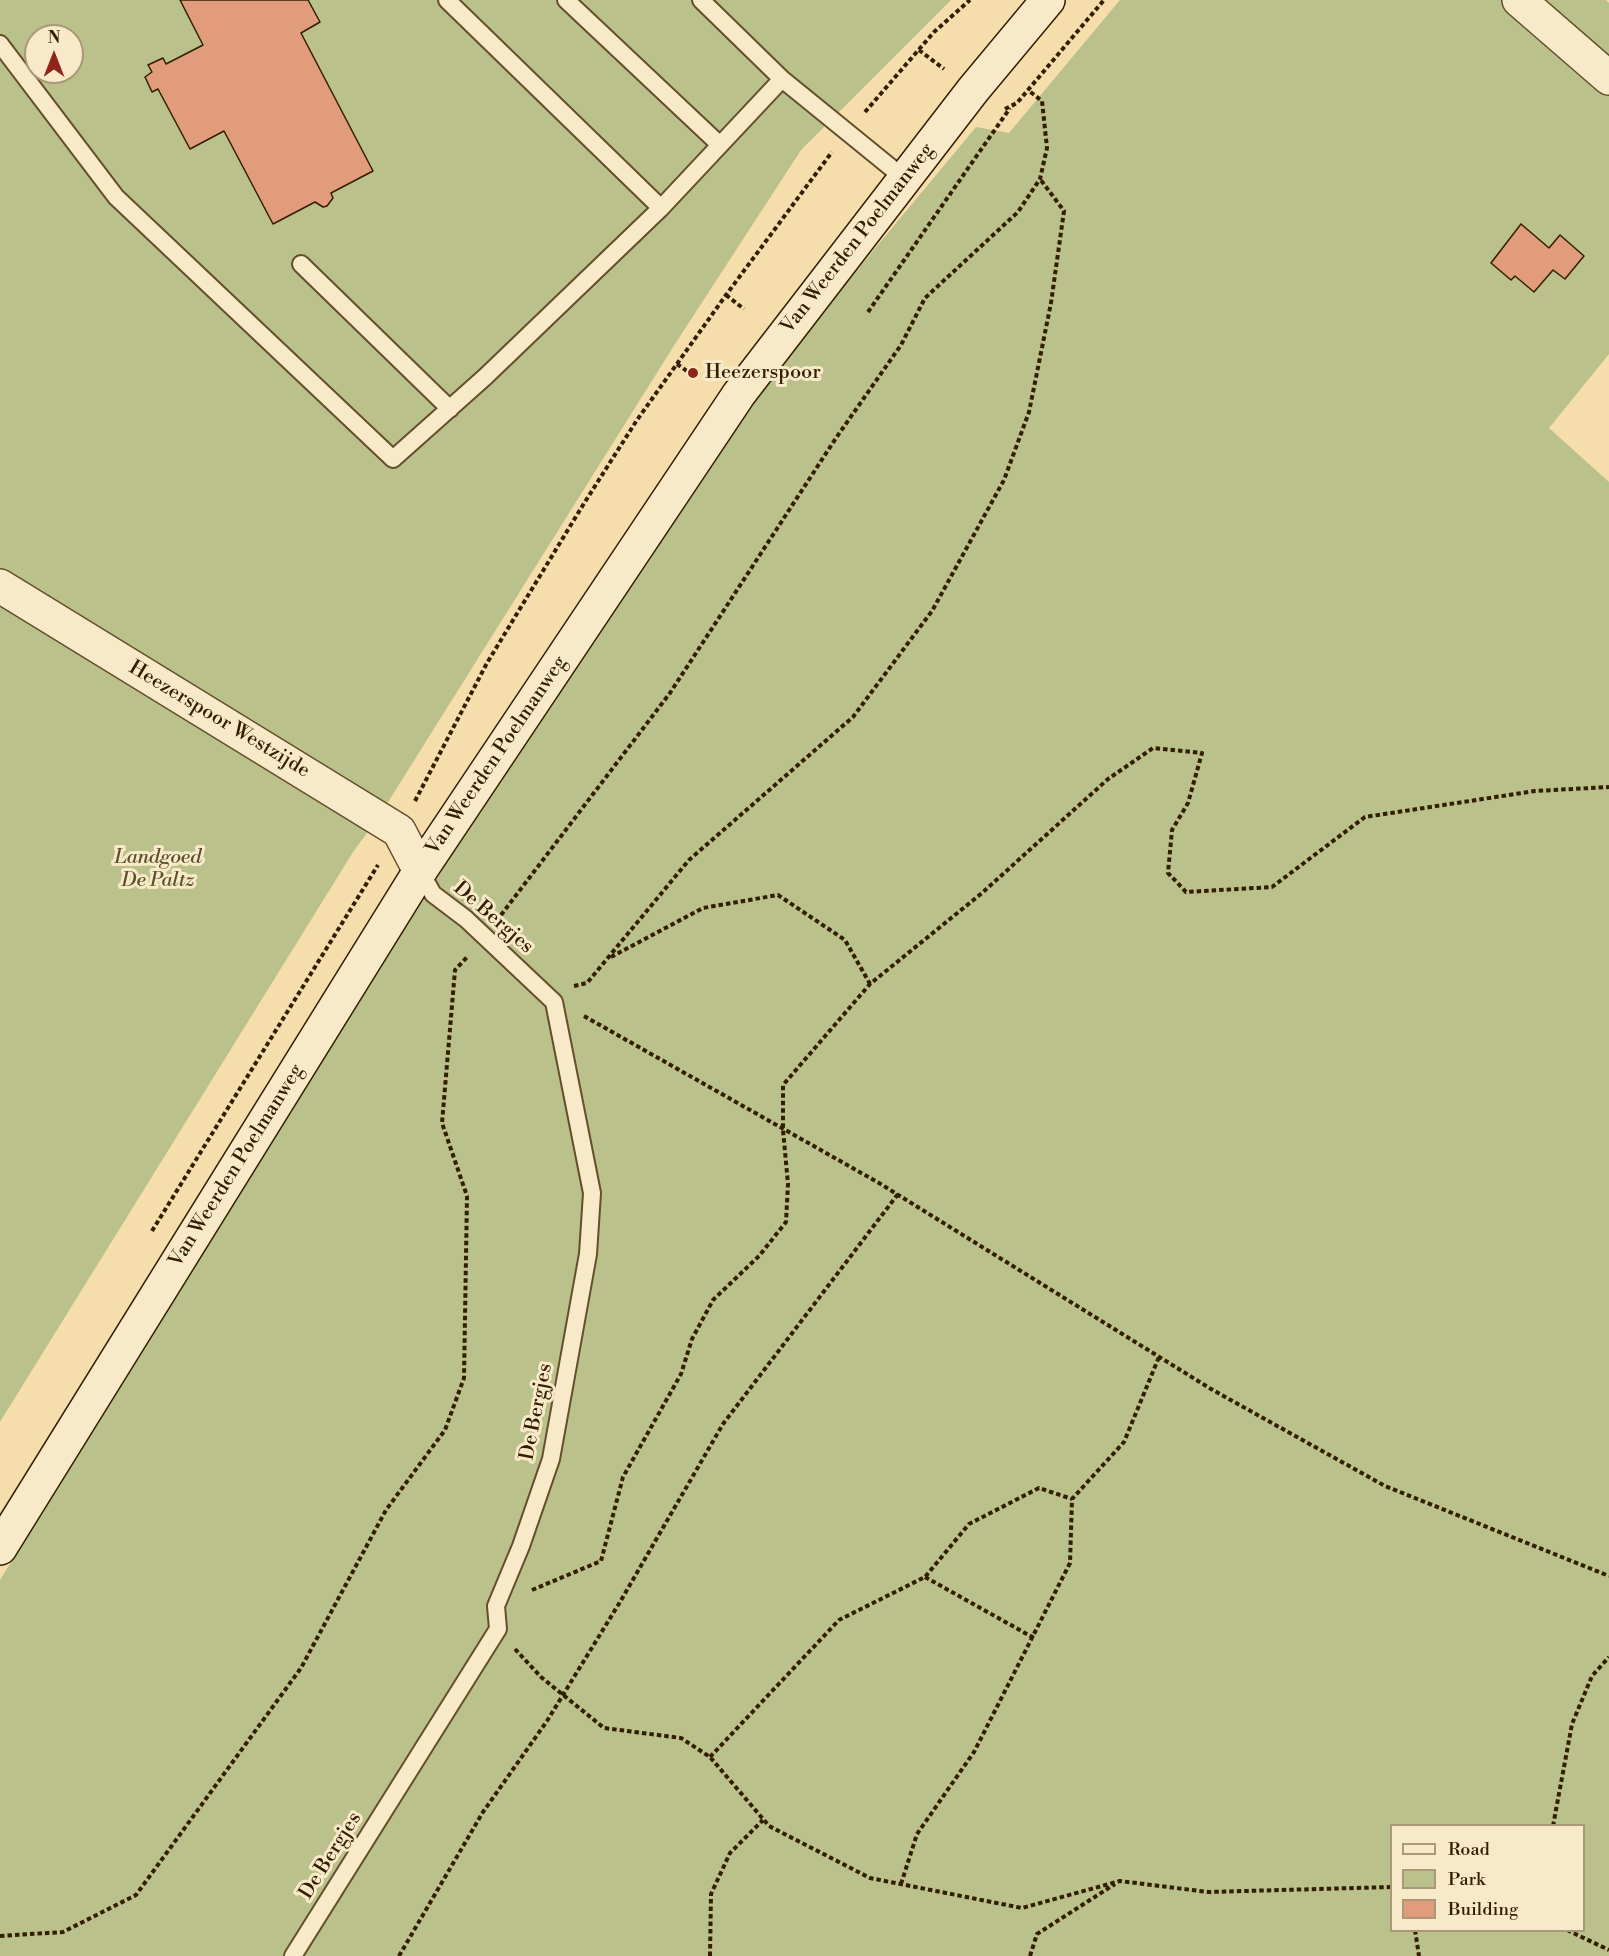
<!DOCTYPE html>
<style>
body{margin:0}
#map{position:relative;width:1609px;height:1956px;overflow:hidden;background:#f5ddac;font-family:"Libre Bodoni",serif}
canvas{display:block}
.legend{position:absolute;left:1390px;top:1824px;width:195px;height:108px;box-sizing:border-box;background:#f8e9c9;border:2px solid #aa9879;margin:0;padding:8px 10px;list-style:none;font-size:18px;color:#341e02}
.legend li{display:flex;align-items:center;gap:12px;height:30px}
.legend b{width:30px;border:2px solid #aa9879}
.north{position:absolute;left:24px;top:24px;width:60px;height:60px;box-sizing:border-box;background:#f8e9c9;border:2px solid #aa9879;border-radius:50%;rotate:0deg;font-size:16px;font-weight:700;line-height:24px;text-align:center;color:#341e02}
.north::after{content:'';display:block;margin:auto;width:21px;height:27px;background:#8f2418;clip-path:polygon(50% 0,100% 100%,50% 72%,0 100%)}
</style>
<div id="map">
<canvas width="1609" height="1956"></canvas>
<ul class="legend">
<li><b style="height:8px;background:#f8e9c9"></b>Road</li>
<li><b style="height:16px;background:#bac18a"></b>Park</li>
<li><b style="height:16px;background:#e19c7b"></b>Building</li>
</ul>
<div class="north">N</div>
</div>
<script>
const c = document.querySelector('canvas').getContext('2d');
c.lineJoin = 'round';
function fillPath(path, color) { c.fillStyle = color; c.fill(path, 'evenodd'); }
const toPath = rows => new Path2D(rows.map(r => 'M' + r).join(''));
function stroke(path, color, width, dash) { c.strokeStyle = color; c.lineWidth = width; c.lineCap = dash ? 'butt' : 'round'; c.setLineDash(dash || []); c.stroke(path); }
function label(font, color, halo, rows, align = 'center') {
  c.font = font + ' "Libre Bodoni",serif'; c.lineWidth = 6; c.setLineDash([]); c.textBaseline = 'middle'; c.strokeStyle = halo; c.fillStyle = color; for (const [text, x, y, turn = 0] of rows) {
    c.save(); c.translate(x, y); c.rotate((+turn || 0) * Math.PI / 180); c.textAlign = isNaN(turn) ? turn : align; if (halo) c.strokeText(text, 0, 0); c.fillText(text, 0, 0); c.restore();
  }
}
fillPath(toPath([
 [0,0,951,0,801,150,675,344,378,818,353,852,0,1422],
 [36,36,72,36,72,72,36,72],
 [1120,0,1606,0,1609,3,1609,354,1549,428,1609,482,1609,1956,0,1956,0,1580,424,896,719,436,976,127,1009,133],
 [1392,1826,1584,1826,1584,1930,1392,1930]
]), '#bac18a');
const building = toPath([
 [180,0,308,0,320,22,301,33,373,171,331,193,333,198,327,206,323,207,315,202,273,224,224,131,190,149,158,89,152,92,145,77,152,72,148,65,163,58,166,64,203,45,180,0],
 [1521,224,1549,248,1560,235,1584,256,1565,279,1553,270,1534,292,1515,276,1511,280,1491,263,1521,224]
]);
fillPath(building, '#e19c7b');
stroke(building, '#341e02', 1.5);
const lane = toPath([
 [447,0,661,208,782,79],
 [566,0,720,145],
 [701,0,782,79,905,179],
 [0,44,116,197,393,459,485,377,661,208],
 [301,264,450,409],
 [293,1956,498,1629,496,1606,521,1546,551,1459,588,1254,592,1193,554,1002,466,919,433,894,420,871]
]);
const street = toPath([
 [1519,0,1609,78],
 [0,586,399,831,420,871]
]);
const secondary = toPath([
 [0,1548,420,871,739,394,973,90,1048,0]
]);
stroke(lane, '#644e2c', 20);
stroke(street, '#644e2c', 36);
stroke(secondary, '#341e02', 36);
stroke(toPath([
 [919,50,944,69],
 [1005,109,1017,103,1104,0],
 [865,112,934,32,970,0],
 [726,295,744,309],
 [868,312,1010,108],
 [677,364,694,376],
 [415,801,487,663,583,505,637,420,726,295,832,152],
 [501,915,670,693,836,438,901,345,925,298,1018,212,1040,179,1047,148,1042,101,1028,90],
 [611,957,703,908,778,895,845,940,870,984],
 [574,986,587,983,689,860,853,717,932,611,1004,480,1029,412,1051,303,1064,211,1040,179],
 [584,1016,879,1183,1211,1389,1385,1486,1609,1576],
 [152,1231,378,865],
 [925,1577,1034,1638],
 [532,1590,601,1561,623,1477,681,1374,692,1339,713,1300,759,1256,786,1222,788,1184,783,1130,783,1085,870,984,982,893,1108,779,1153,748,1202,753,1188,803,1172,830,1168,873,1186,892,1272,887,1365,817,1535,791,1609,787],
 [515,1649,541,1677,604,1728,681,1738,710,1757,769,1826,870,1878,1022,1908,1120,1881,1208,1892,1392,1887],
 [710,1757,839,1620,925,1577,969,1524,1039,1488,1072,1499],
 [1553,1826,1572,1724,1592,1676,1609,1657],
 [901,1884,917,1834,974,1752,1070,1563,1072,1499,1124,1442,1159,1357],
 [1415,1930,1419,1956],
 [1567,1930,1609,1950],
 [0,1936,63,1932,136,1895,301,1668,386,1510,445,1430,464,1378,467,1196,442,1123,455,970,468,956],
 [399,1956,483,1812,547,1721,620,1602,723,1424,898,1194],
 [710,1956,711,1894,730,1853,763,1820],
 [1030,1956,1037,1934,1115,1884]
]), '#341e02', 4, [4.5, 3]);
stroke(lane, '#f8e9c9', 16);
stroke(street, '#f8e9c9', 33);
stroke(secondary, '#f8e9c9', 33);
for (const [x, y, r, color] of [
 [693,373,6,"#8f2418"]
]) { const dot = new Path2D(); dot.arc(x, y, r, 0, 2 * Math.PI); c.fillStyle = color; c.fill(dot); stroke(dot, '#f8e9c9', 2); }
label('20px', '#341e02', '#f8e9c9', [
 ["Van Weerden Poelmanweg",858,239,-52],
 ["Heezerspoor Westzijde",219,720,31],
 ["Van Weerden Poelmanweg",497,756,-56],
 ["De Bergjes",493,918,41],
 ["Van Weerden Poelmanweg",237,1166,-58],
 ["De Bergjes",537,1412,-79],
 ["De Bergjes",331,1856,-58]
]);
label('20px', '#341e02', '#f8e9c9', [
 ["Heezerspoor",705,373]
], 'left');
label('italic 20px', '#5c4f2b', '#f8e9c9', [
 ["Landgoed",158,858],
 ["De Paltz",158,881]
]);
</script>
